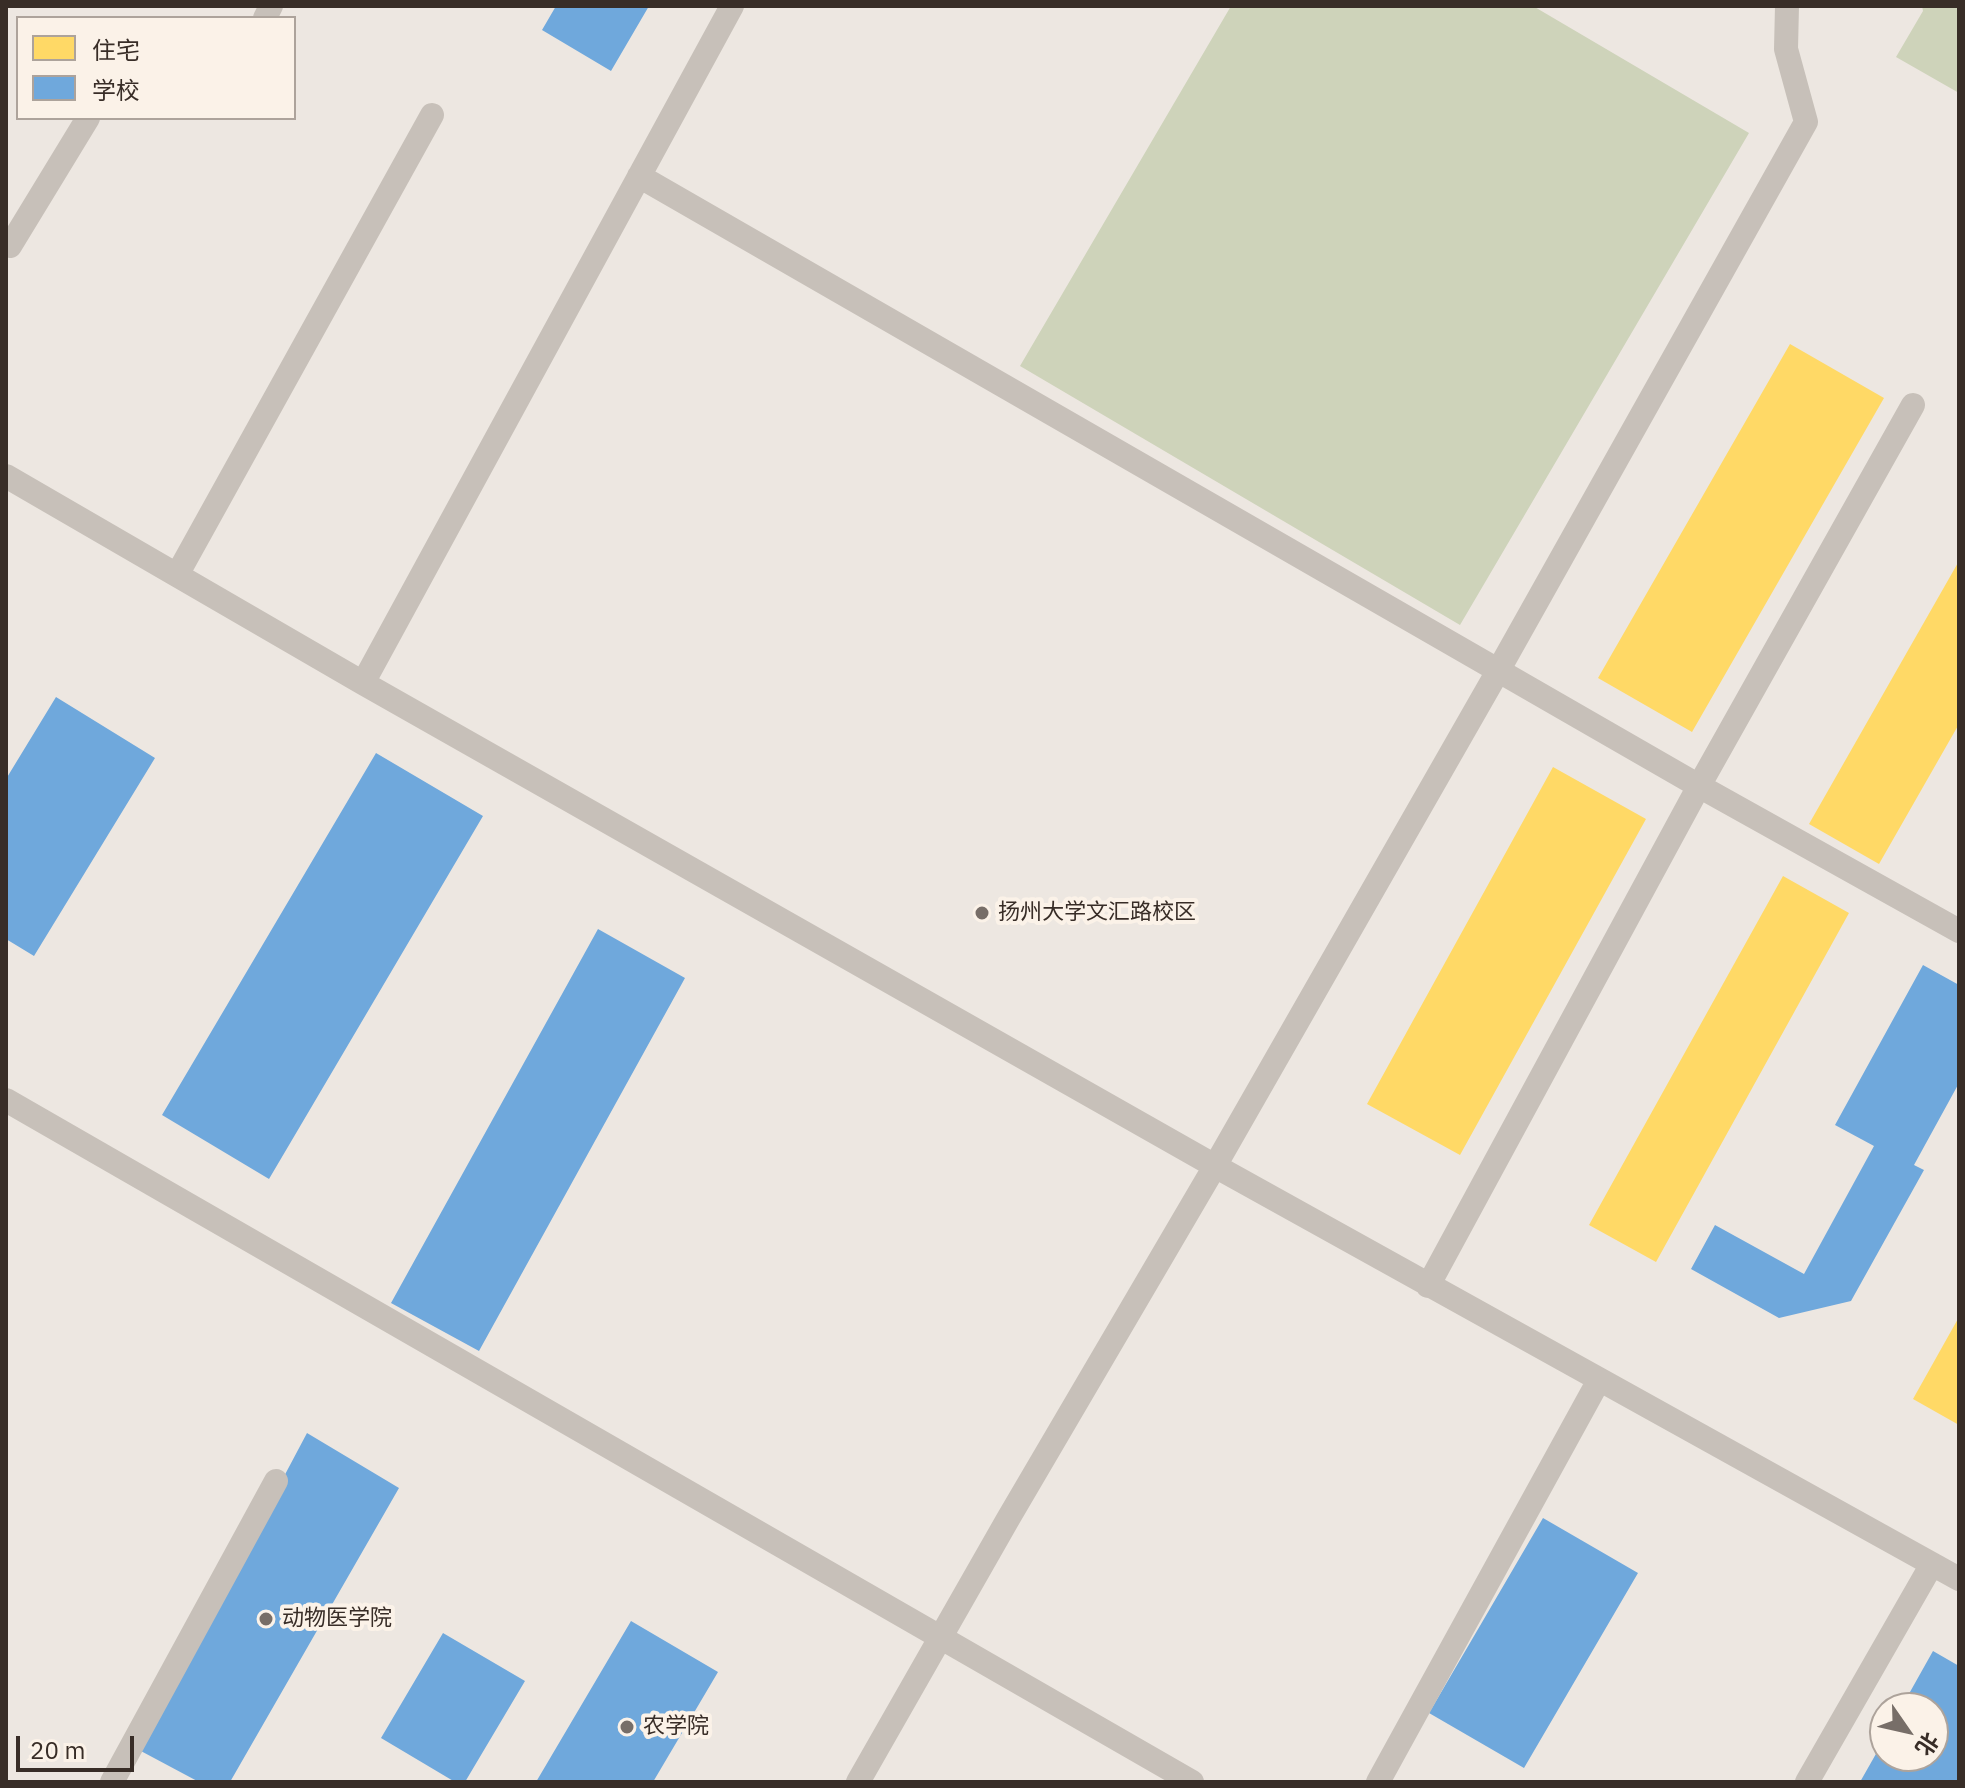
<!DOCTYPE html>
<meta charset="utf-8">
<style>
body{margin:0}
#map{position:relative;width:1965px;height:1788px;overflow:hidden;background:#ede7e1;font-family:"IBM Plex Sans","Noto Sans SC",sans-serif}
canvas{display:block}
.frame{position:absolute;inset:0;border:8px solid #382d27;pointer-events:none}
.legend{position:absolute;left:16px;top:16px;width:280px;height:104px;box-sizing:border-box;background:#fbf2e8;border:2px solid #ada39b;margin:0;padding:10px 14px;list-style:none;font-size:24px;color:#382d27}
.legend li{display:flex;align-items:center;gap:16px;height:40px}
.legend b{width:40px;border:2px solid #ada39b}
.north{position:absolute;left:1869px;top:1692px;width:80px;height:80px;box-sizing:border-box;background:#fbf2e8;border:2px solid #ada39b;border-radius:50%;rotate:124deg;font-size:22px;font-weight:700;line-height:32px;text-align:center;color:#382d27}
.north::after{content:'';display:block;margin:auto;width:28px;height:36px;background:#776e68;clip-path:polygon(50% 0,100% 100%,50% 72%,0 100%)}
.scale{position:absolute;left:16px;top:1736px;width:118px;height:36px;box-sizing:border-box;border:4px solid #382d27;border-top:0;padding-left:10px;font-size:24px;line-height:28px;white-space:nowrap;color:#382d27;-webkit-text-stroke:6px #fbf2e8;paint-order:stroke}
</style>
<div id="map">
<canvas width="1965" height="1788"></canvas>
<div class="frame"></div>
<ul class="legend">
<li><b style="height:22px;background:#ffd966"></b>住宅</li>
<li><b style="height:22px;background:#6fa8dc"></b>学校</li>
</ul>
<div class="north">北</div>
<div class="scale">20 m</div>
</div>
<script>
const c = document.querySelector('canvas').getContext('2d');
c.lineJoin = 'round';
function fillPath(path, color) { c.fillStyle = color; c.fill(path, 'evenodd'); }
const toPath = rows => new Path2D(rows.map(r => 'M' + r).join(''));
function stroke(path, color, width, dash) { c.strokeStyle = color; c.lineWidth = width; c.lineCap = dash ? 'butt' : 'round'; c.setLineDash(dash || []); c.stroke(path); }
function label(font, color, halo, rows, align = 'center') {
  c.font = font + ' "IBM Plex Sans","Noto Sans SC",sans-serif'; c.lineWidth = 8; c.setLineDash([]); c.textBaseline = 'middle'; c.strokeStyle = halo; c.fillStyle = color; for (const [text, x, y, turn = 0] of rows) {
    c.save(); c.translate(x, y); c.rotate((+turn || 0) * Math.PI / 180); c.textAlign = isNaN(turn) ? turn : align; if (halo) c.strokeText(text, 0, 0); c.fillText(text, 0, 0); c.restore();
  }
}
fillPath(toPath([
 [1231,6,1533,6,1749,133,1460,625,1020,366],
 [1922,6,1959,6,1959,93,1896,57,1923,11]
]), '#ced3ba');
fillPath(toPath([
 [1790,344,1884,398,1692,732,1598,678],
 [1959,561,1959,724,1879,864,1809,824],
 [1553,767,1646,819,1460,1155,1367,1104],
 [1783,876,1849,913,1656,1262,1589,1225],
 [1959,1317,1959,1425,1913,1399]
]), '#ffd966');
fillPath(toPath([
 [556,6,649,6,611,71,542,30],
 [56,697,155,758,34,956,6,939,6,779],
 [376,753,483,816,269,1179,162,1115],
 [598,929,685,978,479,1351,391,1303],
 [1923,965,1959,985,1959,1083,1914,1165,1924,1170,1851,1301,1779,1318,1691,1269,1715,1225,1804,1274,1874,1146,1835,1125],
 [307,1433,399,1488,230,1782,199,1782,139,1750],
 [1543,1518,1638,1573,1524,1768,1429,1713],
 [631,1621,718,1672,653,1782,536,1782],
 [443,1633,525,1681,465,1782,455,1782,381,1738],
 [1933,1651,1959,1666,1959,1782,1860,1782,1885,1738,1885,1756,1933,1756,1933,1708,1901,1708]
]), '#6fa8dc');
stroke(toPath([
 [265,18,271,6],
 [639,176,1699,786,1959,931],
 [10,246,88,118],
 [6,476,363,683,1215,1166,1959,1579],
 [177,575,432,115],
 [363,683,732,6],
 [6,1100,1192,1782],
 [1428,1286,1699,786,1913,405],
 [112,1782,276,1481],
 [858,1782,1008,1519,1215,1166,1498,671,1806,122,1786,49,1787,6],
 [1378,1782,1599,1380],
 [1807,1782,1932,1564]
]), '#c7c0b9', 24);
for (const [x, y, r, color] of [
 [982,913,8,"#776e68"],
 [266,1619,8,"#776e68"],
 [627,1727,8,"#776e68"]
]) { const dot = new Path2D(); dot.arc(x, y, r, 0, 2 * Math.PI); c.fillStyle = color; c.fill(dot); stroke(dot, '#fbf2e8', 3); }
label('22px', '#382d27', '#fbf2e8', [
 ["扬州大学文汇路校区",998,913],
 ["动物医学院",282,1619],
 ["农学院",643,1727]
], 'left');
</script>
